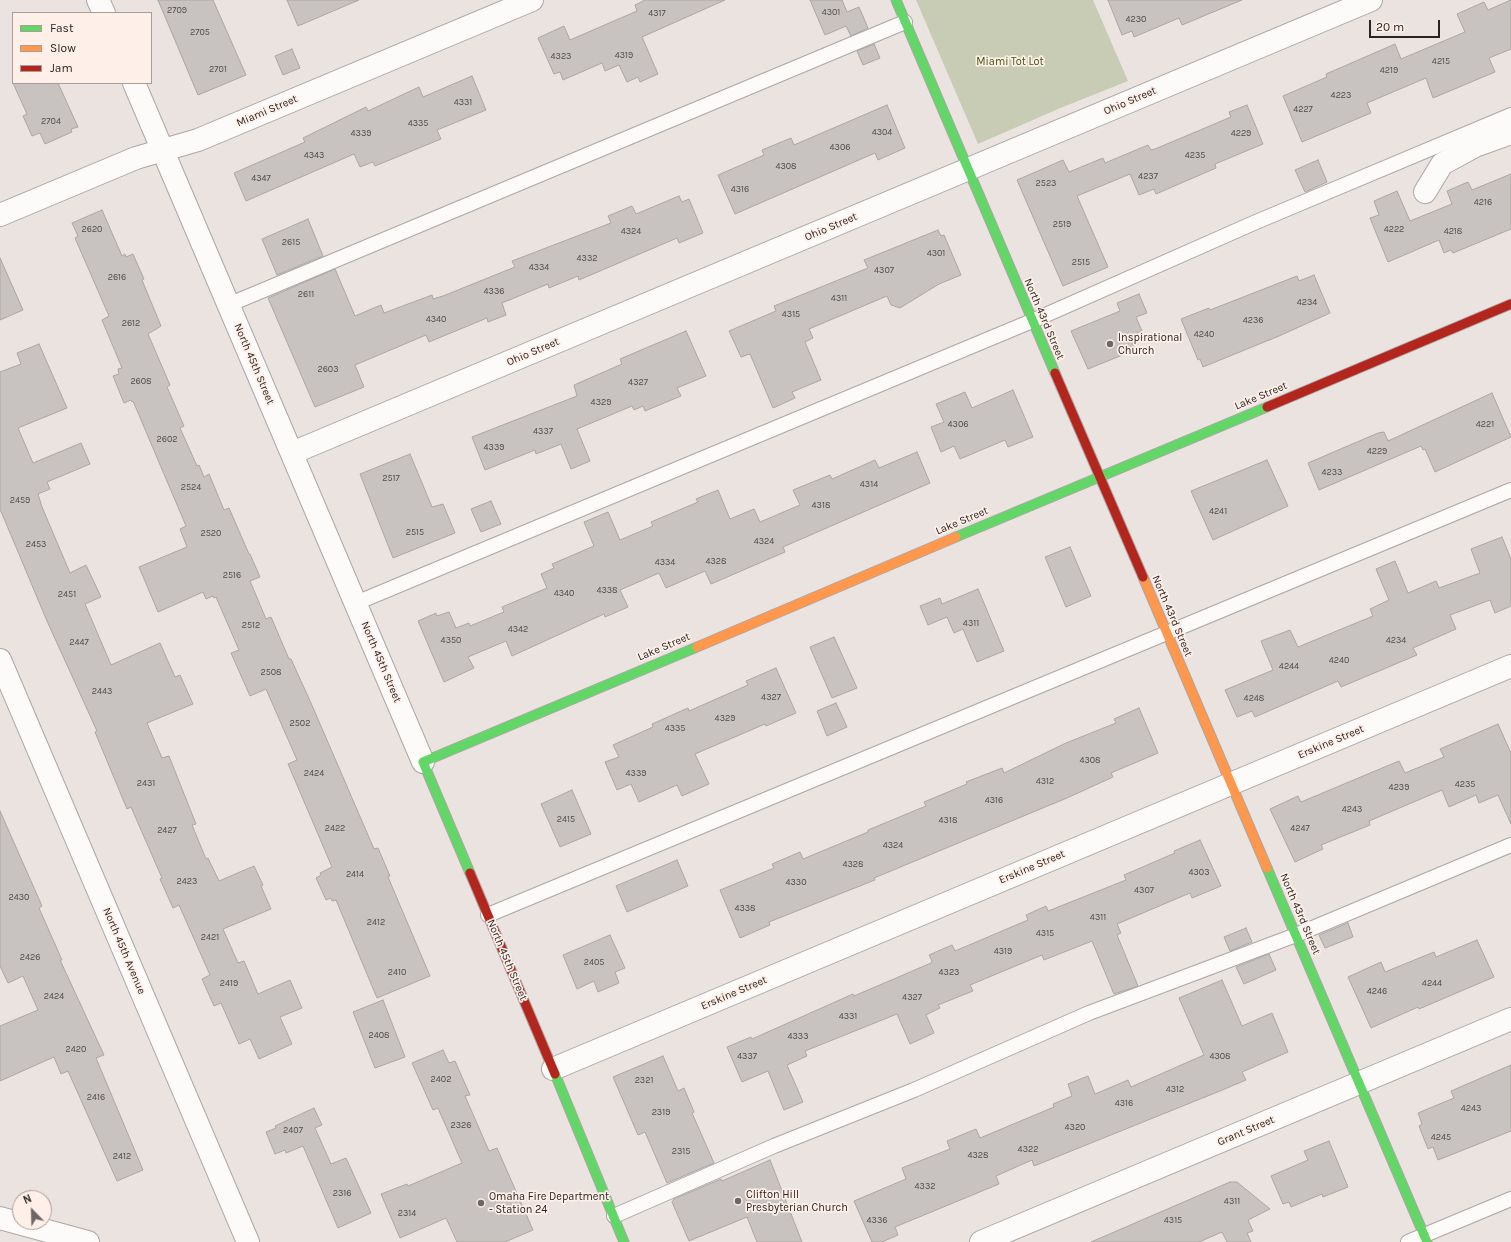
<!DOCTYPE html>
<style>
body{margin:0}
#map{position:relative;width:1511px;height:1242px;overflow:hidden;background:#ebe3e0;font-family:Karla,sans-serif}
canvas{display:block}
.legend{position:absolute;left:12px;top:12px;width:140px;height:72px;box-sizing:border-box;background:#feefe8;border:1px solid #a99d98;margin:0;padding:5px 7px;list-style:none;font-size:12px;color:#292321}
.legend li{display:flex;align-items:center;gap:8px;height:20px}
.legend b{width:20px;border:1px solid #a99d98}
.north{position:absolute;left:12px;top:1190px;width:40px;height:40px;box-sizing:border-box;background:#feefe8;border:1px solid #a99d98;border-radius:50%;rotate:337deg;font-size:11px;font-weight:700;line-height:16px;text-align:center;color:#292321}
.north::after{content:'';display:block;margin:auto;width:14px;height:18px;background:#6d6664;clip-path:polygon(50% 0,100% 100%,50% 72%,0 100%)}
.scale{position:absolute;left:1369px;top:20px;width:71px;height:18px;box-sizing:border-box;border:2px solid #292321;border-top:0;padding-left:5px;font-size:12px;line-height:14px;white-space:nowrap;color:#292321;-webkit-text-stroke:3px #feefe8;paint-order:stroke}
</style>
<div id="map">
<canvas width="1511" height="1242"></canvas>
<ul class="legend">
<li><b style="height:5px;background:#63d668"></b>Fast</li>
<li><b style="height:5px;background:#ff974d"></b>Slow</li>
<li><b style="height:5px;background:#b3261e"></b>Jam</li>
</ul>
<div class="north">N</div>
<div class="scale">20 m</div>
</div>
<script>
const c = document.querySelector('canvas').getContext('2d');
c.lineJoin = 'round';
function fillPath(path, color) { c.fillStyle = color; c.fill(path, 'evenodd'); }
const toPath = rows => new Path2D(rows.map(r => 'M' + r).join(''));
function stroke(path, color, width, dash) { c.strokeStyle = color; c.lineWidth = width; c.lineCap = dash ? 'butt' : 'round'; c.setLineDash(dash || []); c.stroke(path); }
function label(font, color, halo, rows, align = 'center') {
  c.font = font + ' Karla,sans-serif'; c.lineWidth = 3.5; c.setLineDash([]); c.textBaseline = 'middle'; c.strokeStyle = halo; c.fillStyle = color; for (const [text, x, y, turn = 0] of rows) {
    c.save(); c.translate(x, y); c.rotate((+turn || 0) * Math.PI / 180); c.textAlign = isNaN(turn) ? turn : align; if (halo) c.strokeText(text, 0, 0); c.fillText(text, 0, 0); c.restore();
  }
}
fillPath(toPath([
 [916,0,1093,0,1128,81,1058,109,978,144]
]), '#c8ccb5');
const building = toPath([
 [158,0,213,0,246,75,198,95,158,0],
 [287,0,359,0,298,26,287,0],
 [645,0,725,0,642,37,658,74,640,82,638,77,627,82,619,65,605,71,602,63,563,80,560,72,554,74,538,38,564,26,570,40,637,11,635,5,645,0],
 [810,0,842,0,847,12,859,7,868,28,851,36,846,26,825,35,810,0],
 [1108,0,1242,0,1182,25,1179,18,1134,37,1132,31,1122,35,1108,0],
 [1511,0,1511,49,1489,58,1495,72,1433,98,1426,78,1367,103,1371,113,1302,142,1283,96,1327,77,1326,74,1395,44,1401,59,1465,32,1457,14,1484,2,1488,10,1511,0],
 [874,44,880,58,863,65,857,51,874,44],
 [292,49,300,68,283,75,275,56,292,49],
 [472,76,486,110,437,130,441,139,375,166,373,162,360,167,354,154,246,201,234,173,305,142,303,138,366,107,368,111,419,87,423,97,472,76],
 [13,83,58,83,78,127,71,129,72,132,45,144,40,133,32,136,23,116,27,114,13,83],
 [887,105,905,148,878,160,875,153,735,214,718,175,764,155,762,150,791,138,794,145,887,105],
 [1247,105,1263,144,1215,164,1216,168,1156,194,1154,189,1139,195,1130,174,1077,196,1108,267,1063,286,1017,180,1063,160,1069,172,1103,158,1105,163,1148,145,1151,150,1155,149,1231,117,1229,112,1247,105],
 [1318,160,1327,182,1305,192,1295,170,1318,160],
 [1511,174,1511,229,1453,253,1451,250,1444,253,1439,240,1388,262,1370,218,1379,215,1374,201,1397,191,1410,221,1452,204,1447,191,1468,182,1472,190,1511,174],
 [679,196,682,202,689,199,703,233,679,243,677,238,579,280,578,276,549,288,548,284,502,303,506,315,488,322,487,318,429,342,426,335,355,365,364,387,315,407,268,298,335,269,355,316,381,305,384,313,432,295,433,299,443,296,515,267,512,261,611,223,608,216,632,206,636,214,679,196],
 [102,210,122,256,125,254,126,257,133,254,144,279,142,280,161,326,148,334,170,385,167,387,184,426,180,428,197,466,199,465,204,477,209,474,224,510,229,508,249,554,250,554,260,577,250,581,266,619,271,617,289,659,291,659,311,703,374,849,378,848,390,876,388,877,430,976,377,998,336,900,332,901,331,898,326,900,316,878,321,875,320,873,332,867,288,764,297,760,266,689,250,696,231,653,239,650,216,597,214,598,213,596,206,599,203,592,158,612,139,567,187,547,180,529,186,526,133,401,132,402,131,400,124,403,113,376,119,374,118,369,122,368,102,320,109,316,75,238,78,236,72,223,102,210],
 [308,219,323,256,277,275,262,239,308,219],
 [938,230,941,236,944,235,961,275,939,284,900,308,891,305,887,296,809,329,813,338,805,342,821,380,792,392,795,398,773,408,750,354,741,357,729,331,776,311,774,306,868,268,864,260,938,230],
 [0,258,23,310,0,320,0,258],
 [1314,275,1330,313,1279,336,1203,367,1200,359,1198,360,1181,319,1209,308,1210,310,1297,276,1299,281,1314,275],
 [1139,294,1147,313,1136,317,1142,331,1130,336,1135,350,1088,369,1071,331,1120,311,1117,303,1139,294],
 [686,331,706,376,677,388,681,396,645,411,643,406,634,410,632,406,577,429,590,461,571,469,561,444,536,454,535,450,485,470,472,437,577,396,574,385,622,364,620,359,686,331],
 [39,344,67,408,18,428,33,463,81,443,90,464,47,482,50,489,38,494,42,507,70,573,86,565,101,597,85,604,111,665,160,643,175,677,180,675,193,704,147,723,162,758,169,756,196,824,192,825,206,859,208,858,219,881,254,866,263,885,261,886,271,909,223,929,238,963,244,961,258,994,290,980,302,1008,280,1017,292,1044,259,1059,250,1039,239,1044,221,1003,214,1006,202,979,210,975,179,905,173,908,160,879,162,878,131,807,127,809,95,732,97,731,47,621,0,509,0,372,21,364,17,353,39,344],
 [1013,390,1033,437,1008,447,1005,440,960,459,954,446,941,452,931,427,944,422,936,404,965,392,972,408,1013,390],
 [1492,393,1511,437,1435,472,1425,449,1423,450,1421,446,1319,490,1308,463,1378,433,1384,432,1388,441,1492,393],
 [917,452,930,483,783,547,785,552,711,584,705,571,666,588,659,573,620,590,628,607,605,617,604,614,512,656,506,641,468,657,474,668,444,682,418,621,436,613,437,616,449,612,456,628,469,623,470,626,504,612,502,607,547,588,541,574,554,568,552,564,594,546,584,522,608,512,620,540,653,526,651,522,698,502,696,499,718,490,730,519,754,509,760,522,800,505,793,490,830,475,832,479,875,460,879,468,917,452],
 [410,454,432,507,443,504,455,533,393,558,360,474,410,454],
 [1267,460,1288,506,1213,540,1191,491,1267,460],
 [491,501,501,524,481,532,471,509,491,501],
 [1502,537,1511,559,1511,606,1495,613,1490,600,1450,615,1456,629,1413,648,1417,655,1341,687,1338,681,1255,717,1252,711,1237,717,1225,690,1273,670,1261,641,1290,630,1298,647,1373,616,1370,609,1389,600,1376,569,1395,561,1408,593,1436,581,1439,588,1480,573,1471,549,1502,537],
 [1070,547,1091,596,1066,607,1045,557,1070,547],
 [978,589,1004,651,977,662,963,629,954,633,947,617,928,625,920,606,940,598,942,604,978,589],
 [834,637,857,688,832,698,810,647,834,637],
 [776,668,796,713,766,726,765,724,695,754,709,784,682,796,677,785,639,802,631,784,617,790,605,762,619,757,613,745,653,727,652,724,688,708,689,711,748,685,746,681,776,668],
 [836,703,847,727,827,736,817,711,836,703],
 [1139,708,1158,753,1111,773,1113,777,1067,798,874,878,875,880,769,922,770,925,740,938,720,890,774,868,772,864,800,852,803,859,868,832,868,830,926,806,924,802,967,784,966,782,1002,768,1004,773,1066,743,1116,723,1114,719,1139,708],
 [1498,724,1511,753,1511,824,1498,795,1479,803,1476,795,1449,807,1442,790,1369,821,1370,825,1321,845,1323,849,1295,862,1270,809,1298,796,1301,802,1399,761,1405,773,1444,757,1440,749,1498,724],
 [572,790,591,834,560,847,541,804,572,790],
 [0,811,42,906,39,908,62,960,60,960,104,1055,96,1058,143,1170,117,1181,68,1071,61,1074,54,1057,0,1081,0,1026,38,1010,23,976,8,983,0,966,0,811],
 [1200,840,1221,886,1192,898,1190,893,1117,924,1121,933,1117,935,1138,986,1114,994,1092,941,1044,960,1042,955,970,985,973,991,938,1005,940,1008,926,1015,934,1033,910,1044,897,1014,805,1051,807,1056,787,1065,803,1102,784,1110,768,1071,742,1082,727,1047,751,1037,752,1039,853,994,854,996,931,963,932,961,929,955,952,945,955,951,1028,920,1026,915,1046,906,1048,911,1126,880,1124,875,1175,853,1174,851,1200,840],
 [677,860,688,886,627,912,616,886,677,860],
 [1348,923,1353,937,1325,948,1319,935,1348,923],
 [1246,928,1252,942,1230,951,1224,937,1246,928],
 [610,935,625,968,615,972,619,983,598,992,594,981,577,989,563,955,610,935],
 [1477,940,1494,977,1419,1009,1418,1007,1371,1028,1348,977,1381,962,1385,972,1434,952,1436,957,1477,940],
 [1269,954,1276,970,1244,984,1236,967,1269,954],
 [1222,980,1242,1026,1272,1013,1288,1052,1242,1072,1246,1080,1220,1091,1034,1166,1032,1160,996,1176,999,1184,895,1227,898,1235,882,1242,872,1242,854,1201,906,1179,902,1168,950,1149,947,1141,976,1129,980,1138,1054,1107,1053,1104,1072,1096,1068,1084,1088,1076,1095,1094,1128,1080,1131,1087,1204,1055,1179,998,1222,980],
 [383,1000,405,1057,375,1068,353,1012,383,1000],
 [443,1050,449,1063,455,1061,470,1095,465,1096,489,1151,497,1148,533,1230,505,1242,457,1242,446,1218,400,1238,381,1194,407,1184,408,1186,462,1163,438,1108,433,1110,412,1063,443,1050],
 [663,1056,678,1091,684,1088,694,1112,692,1113,714,1163,667,1183,645,1132,638,1135,613,1077,663,1056],
 [1511,1065,1511,1131,1438,1160,1433,1147,1428,1149,1419,1126,1422,1124,1418,1113,1454,1098,1451,1091,1511,1065],
 [314,1108,322,1125,315,1128,331,1164,346,1158,371,1213,338,1228,303,1146,286,1153,285,1150,275,1154,266,1132,276,1128,275,1126,314,1108],
 [1329,1141,1348,1187,1323,1197,1322,1194,1291,1207,1289,1202,1283,1204,1271,1176,1308,1160,1304,1151,1329,1141],
 [770,1160,802,1242,757,1242,747,1217,689,1241,672,1202,674,1199,721,1179,722,1181,770,1160],
 [1230,1182,1237,1182,1270,1209,1248,1220,1253,1231,1247,1233,1251,1242,1227,1242,1222,1232,1199,1242,1091,1242,1230,1182]
]);
fillPath(building, '#c8c3c0');
stroke(building, '#aba6a3', 1);
const lane = toPath([
 [228,305,905,22],
 [356,603,1032,321,1256,222,1511,115],
 [488,915,1511,490],
 [614,1216,774,1146,914,1090,1089,1013,1296,935,1511,845],
 [1408,1242,1511,1199]
]);
const street = toPath([
 [98,0,104,13],
 [134,83,423,762],
 [1425,192,1442,164,1475,146,1511,133],
 [0,215,136,158,198,140,532,0],
 [292,453,1371,0],
 [0,660,248,1242],
 [553,1069,1511,666],
 [0,1218,88,1242],
 [981,1242,1511,1019]
]);
const fast = toPath([
 [896,0,1055,373],
 [956,537,1267,407],
 [1267,868,1427,1242],
 [470,873,423,762,697,647],
 [555,1074,624,1242]
]);
const slow = toPath([
 [1143,577,1267,868],
 [697,647,956,537]
]);
const jam = toPath([
 [1055,373,1143,577],
 [1267,407,1511,304],
 [470,873,555,1074]
]);
stroke(lane, '#aca6a4', 16);
stroke(street, '#aca6a4', 24);
stroke(fast, '#aca6a4', 11);
stroke(slow, '#aca6a4', 11);
stroke(jam, '#aca6a4', 11);
stroke(lane, '#fcfbfa', 14);
stroke(street, '#fcfbfa', 22);
stroke(fast, '#63d668', 9);
stroke(slow, '#ff974d', 9);
stroke(jam, '#b3261e', 9);
for (const [x, y, r, color] of [
 [1110,344,4,"#6d6664"],
 [738,1201,4,"#6d6664"],
 [481,1203,4,"#6d6664"]
]) { const dot = new Path2D(); dot.arc(x, y, r, 0, 2 * Math.PI); c.fillStyle = color; c.fill(dot); stroke(dot, '#feefe8', 1.5); }
label('9px', '#514b49', null, [
 ["2709",177,10],
 ["4301",831,12],
 ["4317",657,13],
 ["4230",1136,19],
 ["2705",200,32],
 ["4319",624,55],
 ["4323",561,56],
 ["4215",1441,61],
 ["2701",218,69],
 ["4219",1389,70],
 ["4223",1341,95],
 ["4331",463,102],
 ["4227",1303,109],
 ["2704",51,121],
 ["4335",418,123],
 ["4304",882,132],
 ["4339",361,133],
 ["4229",1241,133],
 ["4306",840,147],
 ["4343",314,155],
 ["4235",1195,155],
 ["4308",786,166],
 ["4237",1148,176],
 ["4347",261,178],
 ["2523",1046,183],
 ["4316",740,189],
 ["4216",1483,202],
 ["2519",1062,224],
 ["2620",92,229],
 ["4222",1394,229],
 ["4324",631,231],
 ["4218",1453,231],
 ["2615",291,242],
 ["4301",936,253],
 ["4332",587,258],
 ["2515",1081,262],
 ["4334",539,267],
 ["4307",884,270],
 ["2616",117,277],
 ["4336",494,291],
 ["2611",306,294],
 ["4311",839,298],
 ["4234",1307,302],
 ["4315",791,314],
 ["4340",436,319],
 ["4236",1253,320],
 ["2612",131,323],
 ["4240",1204,334],
 ["2603",328,369],
 ["2608",141,381],
 ["4327",638,382],
 ["4329",601,402],
 ["4306",958,424],
 ["4221",1485,424],
 ["4337",543,431],
 ["2602",167,439],
 ["4339",494,447],
 ["4229",1377,451],
 ["4233",1332,472],
 ["2517",391,478],
 ["4314",869,484],
 ["2524",191,487],
 ["2459",20,500],
 ["4318",821,505],
 ["4241",1218,511],
 ["2515",415,532],
 ["2520",211,533],
 ["4324",764,541],
 ["2453",36,544],
 ["4328",716,561],
 ["4334",665,562],
 ["2516",232,575],
 ["4338",607,590],
 ["4340",564,593],
 ["2451",67,594],
 ["4311",971,623],
 ["2512",251,625],
 ["4342",518,629],
 ["4350",451,640],
 ["4234",1396,640],
 ["2447",79,642],
 ["4240",1339,660],
 ["4244",1289,666],
 ["2508",271,672],
 ["2443",102,691],
 ["4327",771,697],
 ["4248",1254,698],
 ["4329",725,718],
 ["2502",300,723],
 ["4335",675,728],
 ["4308",1090,760],
 ["2424",314,773],
 ["4339",636,773],
 ["4312",1045,781],
 ["2431",146,783],
 ["4235",1465,784],
 ["4239",1399,787],
 ["4316",994,800],
 ["4243",1352,809],
 ["2415",566,819],
 ["4318",948,820],
 ["2422",335,828],
 ["4247",1300,828],
 ["2427",167,830],
 ["4324",893,845],
 ["4328",853,864],
 ["4303",1199,872],
 ["2414",355,874],
 ["2423",187,881],
 ["4330",796,882],
 ["4307",1144,890],
 ["2430",19,897],
 ["4338",745,908],
 ["4311",1098,917],
 ["2412",376,922],
 ["4315",1045,933],
 ["2421",210,937],
 ["4319",1003,951],
 ["2426",30,957],
 ["2405",594,962],
 ["2410",397,972],
 ["4323",949,972],
 ["2419",229,983],
 ["4244",1432,983],
 ["4246",1377,991],
 ["2424",54,996],
 ["4327",912,997],
 ["4331",848,1016],
 ["2408",379,1035],
 ["4333",798,1036],
 ["2420",76,1049],
 ["4337",747,1056],
 ["4308",1220,1056],
 ["2402",441,1079],
 ["2321",644,1080],
 ["4312",1175,1089],
 ["2416",96,1097],
 ["4316",1124,1103],
 ["4243",1471,1108],
 ["2319",661,1112],
 ["2326",461,1125],
 ["4320",1075,1127],
 ["2407",293,1130],
 ["4245",1441,1137],
 ["4322",1028,1149],
 ["2315",681,1151],
 ["4328",978,1155],
 ["2412",122,1156],
 ["4332",925,1186],
 ["2316",342,1193],
 ["4311",1232,1201],
 ["2314",407,1213],
 ["4336",877,1220],
 ["4315",1173,1220]
]);
label('11px', '#41540a', '#feefe8', [
 ["Miami Tot Lot",1010,62]
]);
label('11px', '#292321', '#feefe8', [
 ["Ohio Street",1130,101,-23],
 ["Miami Street",267,111,-23],
 ["Ohio Street",831,227,-23],
 ["North 43rd Street",1044,319,67],
 ["Ohio Street",533,352,-23],
 ["North 45th Street",254,364,67],
 ["Lake Street",1261,396,-23],
 ["Lake Street",962,521,-23],
 ["North 43rd Street",1172,616,67],
 ["Lake Street",664,647,-23],
 ["North 45th Street",381,662,67],
 ["Erskine Street",1331,742,-23],
 ["Erskine Street",1032,867,-23],
 ["North 43rd Street",1300,914,67],
 ["North 45th Avenue",124,951,67],
 ["North 45th Street",507,960,67],
 ["Erskine Street",734,993,-23],
 ["Grant Street",1246,1131,-23]
]);
label('11px', '#292321', '#feefe8', [
 ["Inspirational",1118,338],
 ["Church",1118,351],
 ["Clifton Hill",746,1195],
 ["Presbyterian Church",746,1208],
 ["Omaha Fire Department",489,1197],
 ["- Station 24",489,1210]
], 'left');
</script>
